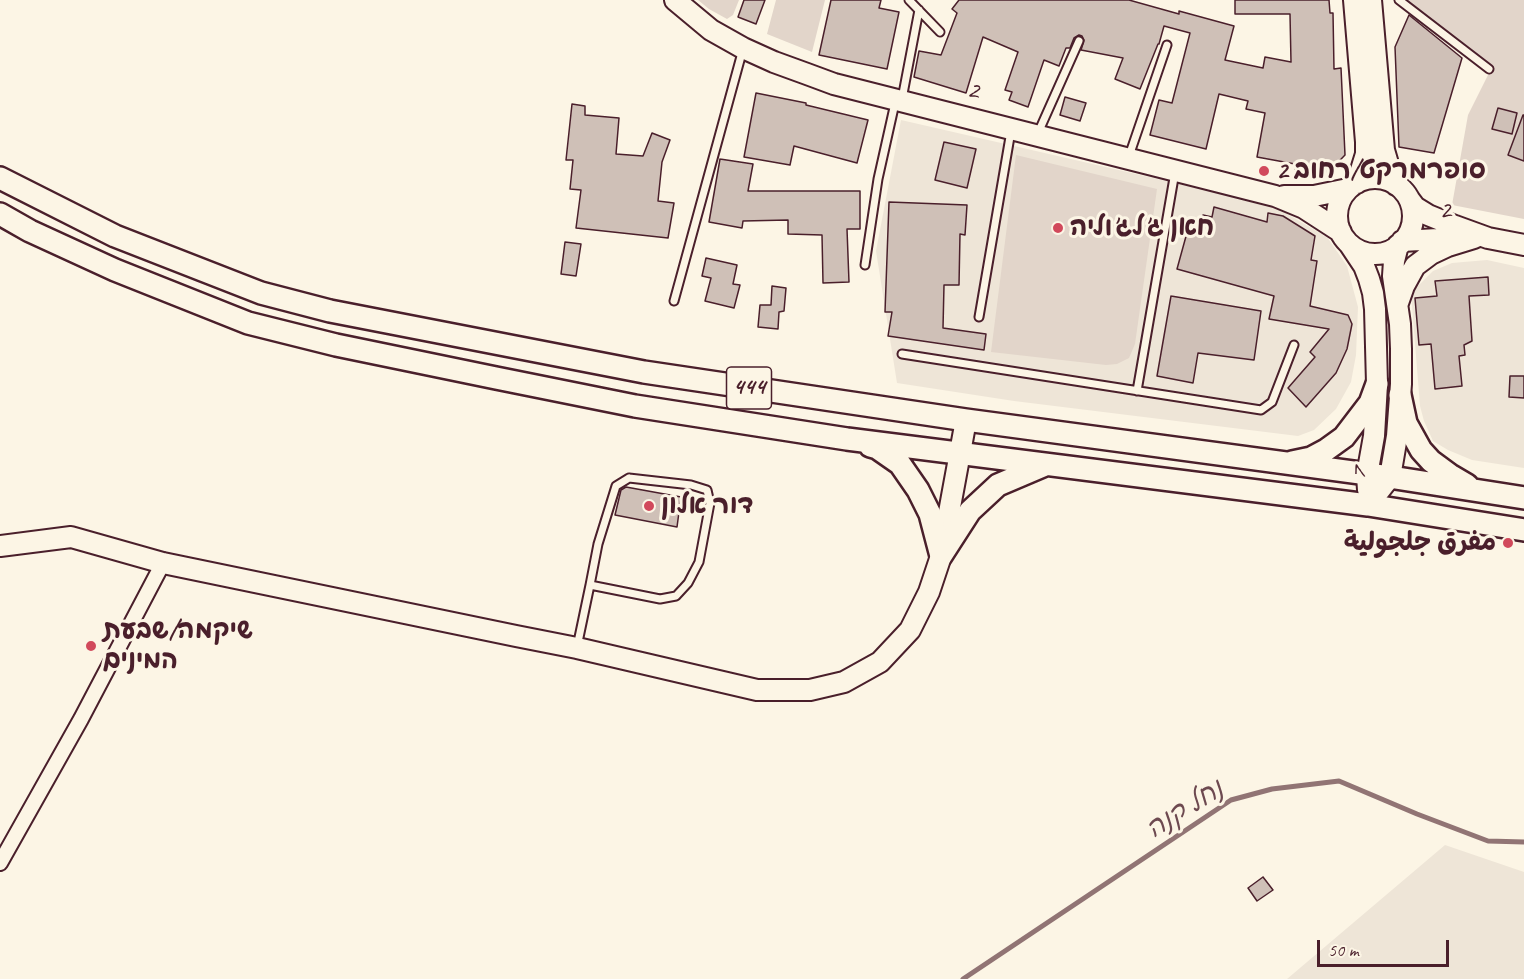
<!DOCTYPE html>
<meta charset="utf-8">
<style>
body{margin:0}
#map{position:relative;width:1524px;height:979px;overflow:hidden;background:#fcf5e5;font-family:Caveat,sans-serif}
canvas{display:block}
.scale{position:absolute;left:1317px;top:940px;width:132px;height:27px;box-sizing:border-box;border:3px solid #4a1f2b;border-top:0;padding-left:8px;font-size:18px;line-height:21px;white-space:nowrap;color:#4a1f2b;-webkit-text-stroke:4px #fcf5e5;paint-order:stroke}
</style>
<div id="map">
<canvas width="1524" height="979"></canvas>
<div class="scale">50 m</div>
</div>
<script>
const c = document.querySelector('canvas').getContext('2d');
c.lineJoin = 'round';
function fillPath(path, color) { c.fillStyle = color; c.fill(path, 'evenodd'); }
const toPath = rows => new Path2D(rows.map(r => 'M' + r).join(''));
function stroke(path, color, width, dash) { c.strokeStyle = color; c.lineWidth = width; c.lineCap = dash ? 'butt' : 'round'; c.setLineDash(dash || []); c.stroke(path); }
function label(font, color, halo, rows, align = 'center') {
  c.font = font + ' Caveat,"Playpen Sans Arabic","Playpen Sans Hebrew",sans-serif'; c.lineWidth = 6; c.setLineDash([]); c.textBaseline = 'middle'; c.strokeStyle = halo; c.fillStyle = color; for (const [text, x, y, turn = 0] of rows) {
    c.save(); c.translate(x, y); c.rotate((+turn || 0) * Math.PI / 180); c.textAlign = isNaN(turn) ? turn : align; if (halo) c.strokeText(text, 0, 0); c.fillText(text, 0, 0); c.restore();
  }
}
fillPath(toPath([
 [901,120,1223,194,1282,211,1327,237,1347,266,1358,307,1356,355,1351,382,1336,409,1314,430,1298,436,1014,401,897,383,876,251],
 [1487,260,1524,268,1524,468,1472,460,1448,450,1433,441,1424,421,1420,406,1411,293,1433,271,1452,263],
 [1445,845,1524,872,1524,979,1287,979]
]), '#eee5d7');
fillPath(toPath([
 [698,0,739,0,733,15,727,19,709,9],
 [776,0,825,0,812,52,767,34],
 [1406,0,1524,0,1524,219,1452,205,1468,115,1488,75],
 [1016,155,1157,189,1135,344,1129,358,1117,364,1106,365,991,352]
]), '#e2d5ca');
stroke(toPath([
 [963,979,1231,800,1272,789,1339,781,1417,814,1488,841,1524,842]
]), '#917474', 5);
const building = toPath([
 [744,0,765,0,756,24,738,17,744,0],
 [831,0,881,0,879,8,899,12,887,69,819,55,831,0],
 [959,0,1129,0,1179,14,1179,11,1234,26,1225,60,1263,68,1265,57,1291,62,1290,14,1235,14,1235,0,1329,0,1330,13,1333,13,1334,69,1341,68,1345,155,1323,178,1295,176,1295,164,1257,157,1265,113,1246,109,1248,101,1219,94,1206,149,1150,135,1159,100,1172,103,1190,33,1164,26,1159,44,1158,44,1140,89,1115,79,1123,58,1081,50,1084,40,1082,36,1079,35,1074,38,1070,48,1066,48,1059,66,1044,60,1028,107,1009,100,1012,92,1005,90,1018,52,983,37,966,93,914,77,919,51,941,55,957,13,952,9,959,0],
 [1409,15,1462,58,1434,153,1399,147,1395,47,1409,15],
 [756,93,806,103,806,105,868,120,857,163,794,146,790,165,744,157,756,93],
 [1065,97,1086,103,1080,121,1060,115,1065,97],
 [572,104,585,106,585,115,619,118,616,154,643,156,652,133,670,140,662,162,658,201,674,203,668,238,576,228,581,190,570,189,573,160,566,160,572,104],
 [1498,108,1517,113,1512,134,1492,129,1498,108],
 [1523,115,1524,115,1524,161,1508,155,1523,115],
 [944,142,976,149,967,188,935,180,944,142],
 [720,159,753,164,748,191,860,191,860,229,847,229,849,282,823,283,822,235,788,234,788,220,743,221,742,228,709,222,720,159],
 [889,202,967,205,965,235,960,234,959,285,944,285,943,328,986,334,984,350,888,336,892,312,885,312,889,202],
 [1214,207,1267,222,1268,213,1283,216,1315,236,1311,260,1317,261,1310,306,1348,315,1352,324,1347,349,1336,373,1306,407,1288,388,1315,357,1310,352,1329,329,1269,319,1274,296,1177,269,1188,229,1198,232,1203,215,1212,217,1214,207],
 [565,242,581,244,576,276,561,274,565,242],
 [706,258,737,265,733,284,740,285,734,308,705,301,711,278,702,276,706,258],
 [1488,277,1489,295,1469,296,1472,341,1464,345,1465,355,1459,356,1462,386,1435,389,1431,344,1419,345,1415,298,1437,296,1435,281,1488,277],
 [772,286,786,288,784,311,779,312,778,329,758,327,760,305,771,305,772,286],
 [1171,296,1261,311,1254,360,1198,353,1193,383,1157,376,1171,296],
 [1510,376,1524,376,1524,398,1509,397,1510,376],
 [626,487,681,497,677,527,615,515,621,490,626,487],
 [1263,877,1273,890,1257,901,1248,888,1263,877]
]);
fillPath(building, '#cfc0b7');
stroke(building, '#4a1f2b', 1.5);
const lane = toPath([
 [909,0,940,32],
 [1399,0,1489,69],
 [902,99,919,10],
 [1038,133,1079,41],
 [1129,156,1167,45],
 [865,265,878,179,895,103],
 [674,301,743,49],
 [979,317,1011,131],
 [902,354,1261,410,1272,402,1294,345],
 [1137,391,1175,172],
 [629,478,691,485,707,490,710,503,699,562,688,583,676,596,660,599,590,585,598,544,616,486,629,478],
 [577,647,590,585]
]);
const street = toPath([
 [0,863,81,719,163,563]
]);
const secondary = toPath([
 [675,0,711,30,743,48,774,62,807,74,834,84,1275,196,1304,208,1341,232],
 [1354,0,1366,142,1366,154,1357,183],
 [1371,0,1384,150,1391,174,1396,185],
 '1337 216a38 38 0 1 1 76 0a38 38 0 1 1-76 0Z',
 [1284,196,1314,196,1348,189],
 [1409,199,1415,207,1428,215,1455,226,1488,238,1524,245],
 [1402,241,1456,238],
 [1350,245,1364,266,1369,279,1373,293,1375,309,1377,384,1374,436,1367,475,1368,490],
 [1398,303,1404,286,1415,266,1431,254,1448,246,1474,238],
 [1368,505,1390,477,1397,436,1401,384,1401,349,1400,324,1393,276,1394,261,1398,245],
 [0,546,71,537,163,563,516,636,577,648,757,690,810,690,844,682,880,662,910,630,929,592,941,556,966,420]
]);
const primary = toPath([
 [0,178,115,236,261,293,330,311,644,372,966,420,1390,477,1524,498],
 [0,214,30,231,115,270,248,323,336,345,496,378,635,406,847,439,1368,505,1524,530],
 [1400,395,1406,423,1421,450,1431,461,1450,475,1467,485],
 [870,446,877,448,900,464,918,490,930,514,941,556],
 [1292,462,1311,458,1326,450,1344,437,1370,403,1377,384],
 [941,556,970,511,998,485,1045,465]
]);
stroke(lane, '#4a1f2b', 11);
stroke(street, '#4a1f2b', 18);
stroke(secondary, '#4a1f2b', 24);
stroke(primary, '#4a1f2b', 26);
stroke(lane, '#fcf5e5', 7);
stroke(street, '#fcf5e5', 14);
stroke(secondary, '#fcf5e5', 20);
stroke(primary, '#fcf5e5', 21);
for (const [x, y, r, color] of [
 [1264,171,6,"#d1495b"],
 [1058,228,6,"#d1495b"],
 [649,506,6,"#d1495b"],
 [1508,543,6,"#d1495b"],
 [91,646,6,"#d1495b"]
]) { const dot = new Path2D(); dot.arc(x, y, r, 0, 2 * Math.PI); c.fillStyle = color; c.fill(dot); stroke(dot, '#fcf5e5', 2); }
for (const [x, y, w] of [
 [749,388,45]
]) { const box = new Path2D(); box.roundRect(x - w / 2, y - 21, w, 42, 4.5); c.fillStyle = '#fcf5e5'; c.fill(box); stroke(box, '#4a1f2b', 1.5); }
label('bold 24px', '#4a1f2b', null, [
 ["444",749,388]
]);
label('26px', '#4a1f2b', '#fcf5e5', [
 ["2",973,91,14],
 ["2",1445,211,-1],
 ["1",1358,474,-53]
]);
label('bold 26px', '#4a1f2b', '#fcf5e5', [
 ["סופרמרקט/רחוב 2",1276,171],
 ["חאן ג'לג'וליה",1070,228],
 ["דור אלון",661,506],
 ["مفرق جلجولية",1496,543,"right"],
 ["שיקמה/שבעת",103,631],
 ["המינים",103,661]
], 'left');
label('italic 27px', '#6d4950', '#fcf5e5', [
 ["נחל קנה",1185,810,-32]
]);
</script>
